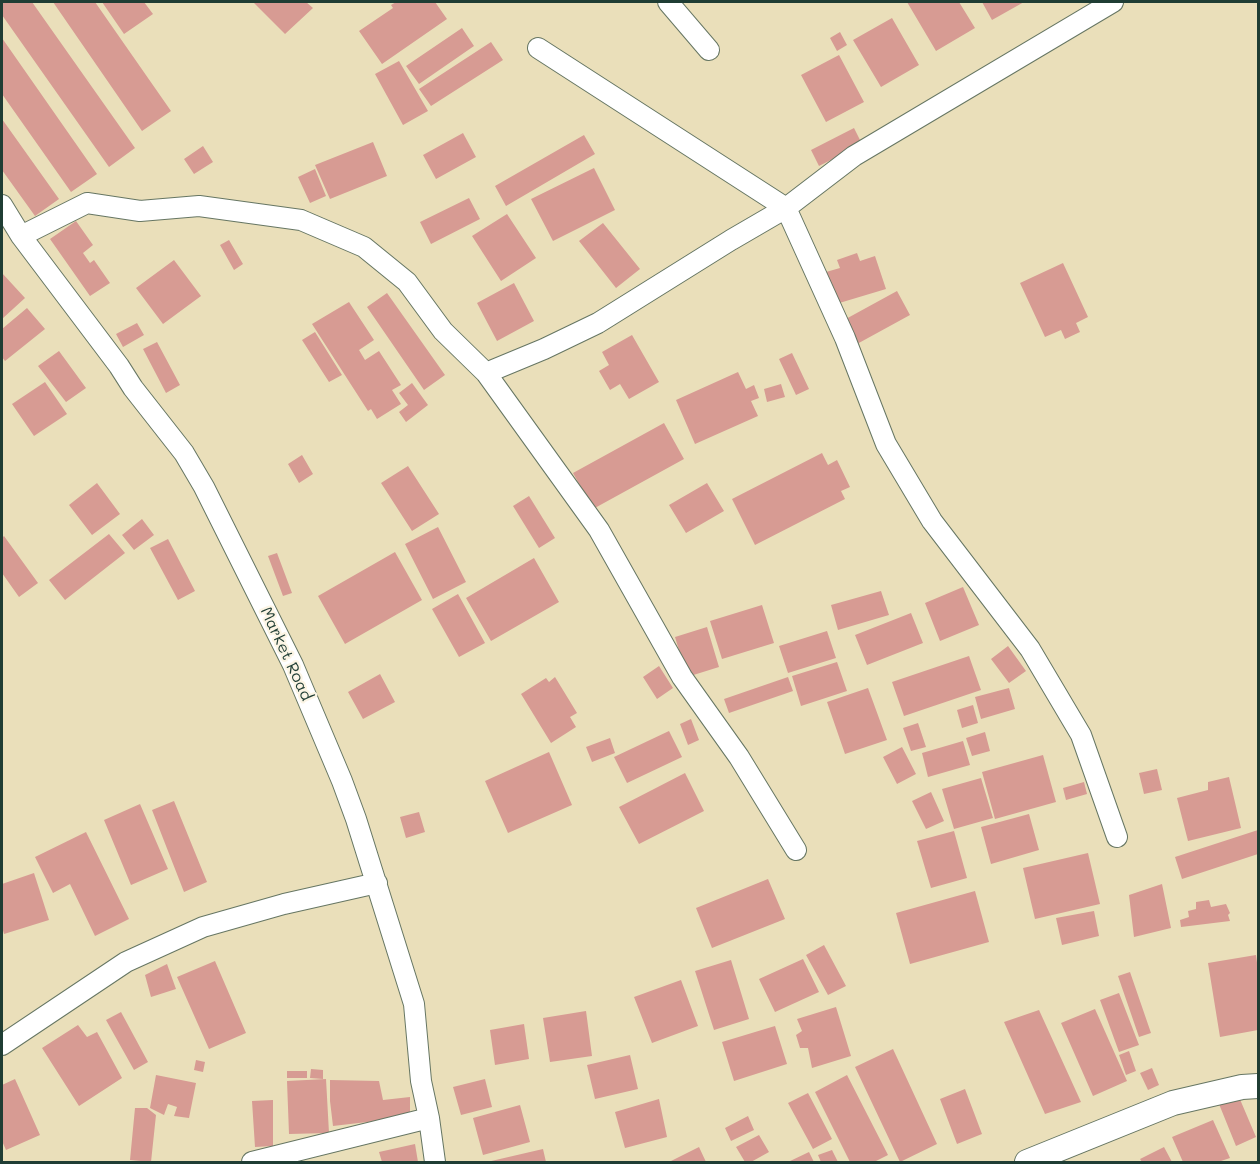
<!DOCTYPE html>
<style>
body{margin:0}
#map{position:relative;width:1260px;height:1164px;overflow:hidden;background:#eadfba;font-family:Mali,sans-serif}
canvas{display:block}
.frame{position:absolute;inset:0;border:3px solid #1f3d34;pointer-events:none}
</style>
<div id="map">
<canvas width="1260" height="1164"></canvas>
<div class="frame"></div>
</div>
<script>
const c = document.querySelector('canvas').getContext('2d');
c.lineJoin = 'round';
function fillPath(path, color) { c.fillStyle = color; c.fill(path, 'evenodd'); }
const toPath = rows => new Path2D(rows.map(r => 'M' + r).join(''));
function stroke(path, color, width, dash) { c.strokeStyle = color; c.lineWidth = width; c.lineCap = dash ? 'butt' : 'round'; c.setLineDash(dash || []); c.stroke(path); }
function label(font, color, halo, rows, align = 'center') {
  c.font = font + ' Mali,sans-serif'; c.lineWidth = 4.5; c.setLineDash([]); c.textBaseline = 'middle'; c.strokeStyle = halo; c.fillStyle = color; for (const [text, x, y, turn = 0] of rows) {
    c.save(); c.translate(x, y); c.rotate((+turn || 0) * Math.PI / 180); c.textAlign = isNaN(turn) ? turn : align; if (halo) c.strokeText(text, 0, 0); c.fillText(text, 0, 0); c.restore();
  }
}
fillPath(toPath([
 [2,2,32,2,135,148,109,167,2,15],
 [53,2,95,2,171,111,142,131],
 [102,2,144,2,153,14,124,34],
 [253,2,306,2,313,8,285,34],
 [396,2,435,2,447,19,382,64,359,31,393,8,391,5],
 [907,2,959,2,975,28,936,51],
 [982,2,1024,2,992,20],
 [892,18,919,65,881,87,853,40],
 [462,28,474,46,419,84,406,66],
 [840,32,847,45,837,51,830,38],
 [2,38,97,174,71,192,2,94],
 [491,42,503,60,431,106,419,89],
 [839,55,864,102,826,122,801,75],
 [399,61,428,111,403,125,375,74],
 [2,119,59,199,35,216,2,170],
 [854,128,862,144,819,166,811,150],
 [463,133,476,157,436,179,423,155],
 [584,135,595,154,506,206,495,186],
 [373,142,387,176,330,199,315,165],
 [203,146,213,162,194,174,184,159],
 [594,168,615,210,553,241,531,199],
 [315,169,326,196,310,203,298,177],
 [469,198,480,219,431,244,420,222],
 [507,214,536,258,501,281,472,236],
 [76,221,93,245,83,253,90,263,94,260,110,283,90,296,50,239],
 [603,223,640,269,616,288,579,241],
 [229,240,243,264,234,270,220,245],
 [857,253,860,261,875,256,886,289,836,304,826,272,840,268,837,260],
 [174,260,201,296,163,324,136,288],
 [1063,263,1088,317,1076,323,1080,332,1065,339,1061,330,1045,337,1020,283],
 [2,273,25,298,2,319],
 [514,283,534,321,497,341,477,303],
 [897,291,910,315,857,344,844,320],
 [387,293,445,375,424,390,367,307],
 [349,302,374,340,359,350,365,360,379,351,401,385,392,390,401,404,377,419,371,409,368,411,312,324],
 [27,308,45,329,5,361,2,357,2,329],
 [137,323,144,335,123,347,116,334],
 [315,332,342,375,329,382,302,340],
 [632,335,659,382,629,399,620,384,610,390,599,371,609,365,602,352],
 [157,342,180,385,166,393,143,349],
 [59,351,86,388,66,402,38,366],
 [792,353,809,389,796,395,779,359],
 [738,372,746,389,754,385,759,398,751,401,758,416,695,444,676,400],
 [45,382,67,414,34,436,12,404],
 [412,383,428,405,406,422,399,412,408,405,399,393],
 [781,384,785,397,767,402,764,389],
 [664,423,684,459,593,509,573,473],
 [822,453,828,465,837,460,850,487,841,491,845,499,755,545,732,499],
 [302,455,313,474,299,483,288,464],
 [408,466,439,514,412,531,381,483],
 [97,483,120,514,92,535,69,505],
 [707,483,724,511,686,533,669,505],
 [529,496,555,538,539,548,513,506],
 [142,519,154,535,134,550,122,535],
 [438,527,466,582,433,599,405,544],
 [109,534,125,553,65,600,49,580],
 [4,536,38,583,19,597,2,573,2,538],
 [168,539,195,591,178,600,150,548],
 [395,552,422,600,345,644,318,596],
 [277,553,292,593,283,596,268,556],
 [534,558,559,602,491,641,466,598],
 [963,587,979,625,940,641,925,603],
 [881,591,889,615,838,630,831,605],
 [458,594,485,643,459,657,432,609],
 [762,605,774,643,722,659,710,621],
 [911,613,923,643,867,665,855,635],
 [707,627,719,667,687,677,675,637],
 [827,631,836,658,788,673,779,646],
 [1008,646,1026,671,1009,683,991,659],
 [969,656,981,690,904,716,892,682],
 [837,662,847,691,801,706,792,676],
 [659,666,673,688,657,699,643,677],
 [380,674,395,702,363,719,348,692],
 [555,677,577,713,570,717,576,727,551,743,521,694,546,678,549,682],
 [788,677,793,691,729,713,724,699],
 [868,688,887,740,845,754,827,702],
 [1009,688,1015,709,981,719,975,697],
 [973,705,978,723,962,728,957,710],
 [691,719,699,740,688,745,680,724],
 [918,723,926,747,911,751,903,728],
 [669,731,682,757,627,783,614,757],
 [985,732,990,751,972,756,966,738],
 [610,738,615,753,592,762,586,747],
 [963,741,970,765,928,777,922,753],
 [902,747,916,774,897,784,883,757],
 [549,752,572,805,508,833,485,781],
 [1043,755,1056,802,995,819,982,772],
 [1157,769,1162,790,1144,794,1139,773],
 [685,773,704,811,639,844,619,807],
 [1229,777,1241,828,1188,841,1177,798,1208,790,1208,782],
 [981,778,993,818,954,829,942,789],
 [1084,782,1087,794,1066,800,1063,788],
 [931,792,944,821,926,829,912,801],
 [174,801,207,882,184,892,152,810],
 [140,804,168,869,131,885,104,820],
 [419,812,425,832,406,838,400,817],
 [1029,814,1039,850,991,864,981,827],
 [1258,830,1258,854,1182,879,1175,857],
 [954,831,967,878,931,888,917,841],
 [86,832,129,919,95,936,70,884,53,893,35,857],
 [1088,853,1100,904,1035,919,1023,868],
 [34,873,49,920,4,934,2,927,2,884],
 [768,879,785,919,712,948,696,908],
 [1162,884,1171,928,1134,937,1129,895],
 [975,891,989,942,910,964,896,913],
 [1209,900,1211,907,1226,904,1230,913,1228,915,1230,921,1181,927,1180,920,1189,917,1188,911,1196,909,1196,902],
 [1094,911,1099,936,1062,945,1056,918],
 [824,945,846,986,828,995,806,955],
 [1256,955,1258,970,1258,1030,1220,1037,1208,963],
 [803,959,819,992,775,1012,759,979],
 [731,960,749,1019,714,1030,695,971],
 [215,961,246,1033,209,1049,177,977],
 [167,964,176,989,151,997,145,975],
 [1130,972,1151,1033,1139,1037,1118,976],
 [681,980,698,1026,652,1043,634,997],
 [1119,993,1139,1045,1119,1052,1100,1000],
 [836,1007,851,1056,812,1068,808,1048,800,1048,796,1035,802,1031,797,1019],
 [1095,1009,1127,1081,1093,1096,1061,1023],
 [1039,1010,1081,1102,1045,1114,1004,1022],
 [586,1011,592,1056,550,1062,543,1018],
 [121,1012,148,1062,134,1070,106,1020],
 [524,1024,529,1059,495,1065,490,1030],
 [78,1025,87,1037,97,1032,122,1078,79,1106,42,1048],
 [775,1026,787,1064,734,1081,722,1042],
 [893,1049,937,1144,900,1162,855,1067],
 [1129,1051,1136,1071,1126,1075,1119,1055],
 [630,1055,638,1089,595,1099,587,1065],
 [196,1060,205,1062,203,1072,194,1070],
 [1152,1068,1159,1085,1148,1090,1140,1073],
 [311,1069,323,1070,323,1079,310,1078],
 [287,1071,307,1071,307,1078,287,1078],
 [156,1075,196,1083,189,1118,174,1116,177,1107,168,1104,164,1115,150,1108],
 [847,1075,888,1155,874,1162,850,1162,815,1092],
 [15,1079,40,1135,6,1150,2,1141,2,1085],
 [326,1079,329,1133,289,1134,287,1081],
 [485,1079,492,1107,461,1115,453,1087],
 [330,1080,379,1081,383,1100,410,1097,410,1117,333,1126,330,1101],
 [965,1089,982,1134,957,1144,940,1099],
 [808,1093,832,1139,813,1149,788,1103],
 [1239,1097,1256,1137,1236,1146,1219,1104],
 [659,1099,667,1137,625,1148,615,1112],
 [273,1100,273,1146,255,1147,252,1101],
 [520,1105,530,1142,483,1155,473,1118],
 [135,1108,147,1108,156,1115,151,1162,130,1160],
 [748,1116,754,1130,731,1141,725,1128],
 [1213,1120,1230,1158,1218,1162,1183,1162,1172,1137],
 [759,1135,769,1152,751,1162,745,1162,736,1147],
 [415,1144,418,1162,382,1162,379,1152],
 [699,1147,706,1162,669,1162],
 [1164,1147,1172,1162,1142,1162,1140,1159],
 [543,1149,546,1162,487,1162],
 [832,1150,838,1162,821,1162,818,1155],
 [809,1152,814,1162,788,1162]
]), '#d79b93');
const minor = toPath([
 [668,2,709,50],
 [538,48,786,208,845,338,886,444,932,521,1030,649,1081,735,1117,837],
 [2,205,21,236,119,366,133,388,184,453,204,487,293,665,342,781,356,819,414,1004,421,1081,429,1118,435,1162],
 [21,236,87,203,140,211,199,206,301,220,364,247,407,282,443,331,486,373,599,530,682,677,739,757,796,850],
 [486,373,544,349,598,323,731,240,786,208,854,156,1113,2],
 [2,1045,126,962,203,927,284,904,377,883],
 [252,1162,429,1118]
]);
const tertiary = toPath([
 [1027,1162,1173,1103,1242,1087,1258,1086]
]);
stroke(minor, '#667663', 22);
stroke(tertiary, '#667663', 26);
stroke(minor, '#fff', 20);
stroke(tertiary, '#fff', 24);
label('16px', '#1f3d34', '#fcf5e5', [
 ["Market Road",286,654,65]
]);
</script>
